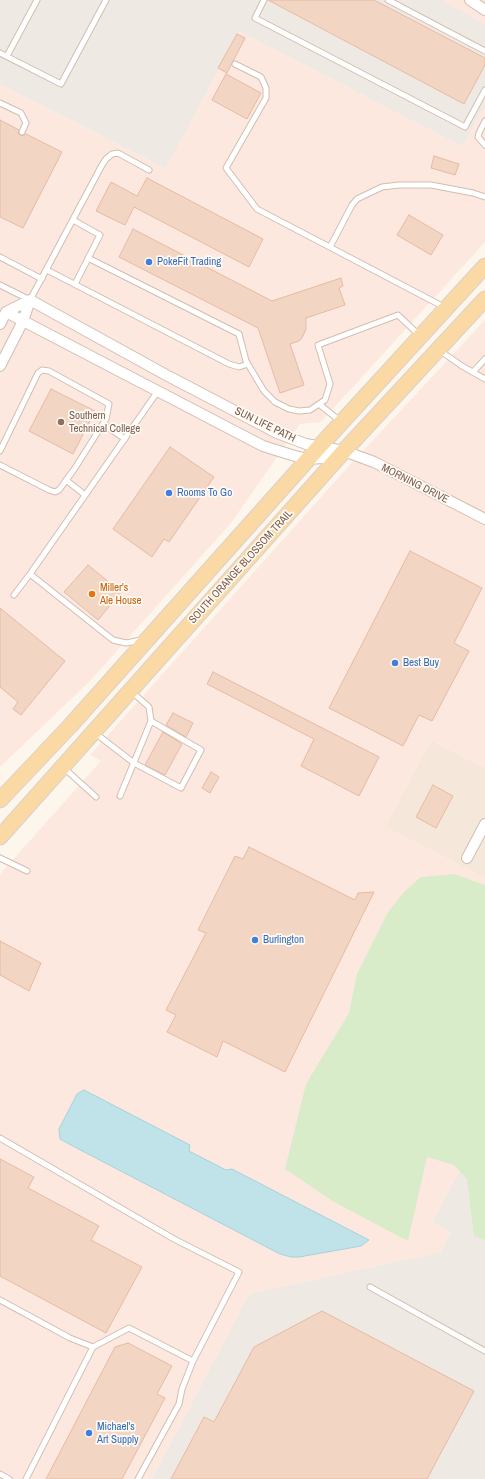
<!DOCTYPE html>
<style>
body{margin:0}
canvas{display:block;background:#fdf6ec}
</style>
<canvas width="485" height="1479"></canvas>
<script>
const c = document.querySelector('canvas').getContext('2d');
c.lineJoin = 'round';
function fillPath(path, color) { c.fillStyle = color; c.fill(path, 'evenodd'); }
const toPath = rows => new Path2D(rows.map(r => 'M' + r).join(''));
function stroke(path, color, width, dash) { c.strokeStyle = color; c.lineWidth = width; c.lineCap = dash ? 'butt' : 'round'; c.setLineDash(dash || []); c.stroke(path); }
function label(font, color, halo, rows, align = 'center') {
  c.font = font + ' "Archivo Narrow",sans-serif'; c.lineWidth = 3.5; c.setLineDash([]); c.textBaseline = 'middle'; c.strokeStyle = halo; c.fillStyle = color; for (const [text, x, y, turn = 0] of rows) {
    c.save(); c.translate(x, y); c.rotate((+turn || 0) * Math.PI / 180); c.textAlign = isNaN(turn) ? turn : align; if (halo) c.strokeText(text, 0, 0); c.fillText(text, 0, 0); c.restore();
  }
}
fillPath(toPath([
 [431,740,485,768,485,878,385,827]
]), '#f5e8da');
fillPath(toPath([
 [441,0,485,0,485,24,440,1],
 [239,31,463,147,485,104,485,242,321,422,300,424,231,523,89,682,0,767,0,84,166,169],
 [485,320,485,768,431,740,385,827,485,878,485,1123,432,1222,451,1232,440,1252,249,1294,152,1479,0,1479,0,874,101,761,90,755,348,467]
]), '#fde8e0');
fillPath(toPath([
 [0,0,441,0,485,24,485,104,463,147,239,31,166,169,0,84],
 [485,1123,485,1479,152,1479,249,1294,440,1252,451,1232,432,1222]
]), '#efe9e4');
fillPath(toPath([
 [454,874,485,885,485,1240,474,1236,467,1179,454,1165,427,1157,408,1241,334,1202,285,1169,306,1084,349,1013,357,974,388,912,405,891,421,877]
]), '#d8ecc9');
const water = toPath([
 [84,1090,190,1145,189,1151,226,1170,232,1169,369,1240,361,1246,299,1257,291,1257,280,1254,69,1144,60,1139,59,1129,77,1094,84,1090]
]);
fillPath(water, '#bfe3e8');
stroke(water, '#a5d3da', 1);
const building = toPath([
 [268,0,374,0,485,58,485,65,464,104,268,0],
 [237,34,245,38,227,73,218,68,237,34],
 [226,74,261,93,247,119,212,100,226,74],
 [0,120,19,130,18,133,20,135,23,136,26,134,62,152,23,228,0,217,0,120],
 [434,156,459,164,455,175,431,168,434,156],
 [147,178,263,239,249,267,134,207,125,225,96,211,111,182,137,196,147,178],
 [409,215,443,235,431,255,397,235,409,215],
 [133,229,272,301,341,278,343,286,339,288,345,305,306,318,306,329,302,338,299,341,290,344,304,385,280,393,258,328,119,257,133,229],
 [51,389,95,411,73,454,29,431,51,389],
 [170,447,214,477,169,542,164,539,152,557,113,529,170,447],
 [410,551,482,588,454,643,469,651,432,721,419,715,403,746,329,708,410,551],
 [88,565,121,592,98,620,64,592,88,565],
 [0,608,65,661,21,715,13,709,18,702,0,687,0,608],
 [213,672,379,757,359,796,301,766,314,739,207,684,213,672],
 [173,713,193,723,186,737,166,725,173,713],
 [163,732,182,744,165,775,145,765,163,732],
 [211,772,219,777,210,793,202,788,211,772],
 [433,785,453,796,436,828,416,817,433,785],
 [249,847,355,900,358,893,374,892,285,1072,223,1041,217,1057,167,1032,176,1015,166,1010,206,933,198,930,235,856,243,859,249,847],
 [0,941,41,963,29,991,0,975,0,941],
 [0,1159,34,1177,28,1188,99,1226,91,1240,142,1267,106,1333,0,1276,0,1159],
 [322,1311,474,1391,427,1479,171,1479,204,1417,214,1422,254,1347,322,1311],
 [128,1343,172,1366,157,1394,165,1398,122,1479,46,1479,115,1347,128,1343]
]);
fillPath(building, '#f3d5c3');
stroke(building, '#e6bba3', 1);
const service = toPath([
 [264,0,255,18,465,127,485,90],
 [388,0,485,51],
 [0,53,61,84,106,0],
 [7,56,37,0],
 [235,64,261,77,266,88,266,98,226,168,257,209,446,308],
 [0,103,21,113,26,123,22,132],
 [485,121,479,133,478,137,485,145],
 [73,220,100,235,75,284],
 [330,247,352,205,357,199,382,187,399,185,431,185,473,193,485,197],
 [0,257,42,279],
 [88,258,239,334,246,361,264,391,275,402,289,409,299,411,310,410,325,400,330,384,318,345,398,315,420,336],
 [47,270,229,364,239,367,248,364],
 [0,285,30,300,102,165,106,159,112,154,118,153,149,170],
 [439,350,462,366,485,379],
 [473,372,485,359],
 [319,404,340,421],
 [103,424,125,439],
 [0,451,38,373,42,370,49,371,109,404,106,419,75,468,59,490,55,492,49,490,0,465],
 [66,480,85,495],
 [30,574,113,640,126,643,141,640],
 [14,595,30,574,158,391],
 [95,733,134,763,181,788,201,750,151,721,149,707,132,692],
 [64,768,96,797],
 [120,796,151,721],
 [0,858,27,871],
 [0,1138,174,1239,239,1272,193,1361,182,1389,179,1404,138,1479],
 [370,1287,485,1351],
 [0,1300,70,1338,93,1347,26,1479],
 [93,1347,129,1328,193,1361],
 [0,1474,9,1479]
]);
const minor = toPath([
 [470,0,485,10],
 [30,300,168,376,277,433,306,444,344,451,374,462,485,519],
 [6,312,263,446,295,456,308,459,323,458,342,452],
 [0,324,6,312,30,300],
 [0,366,23,321,30,300],
 [467,858,485,824]
]);
const primary = toPath([
 [0,800,70,726,319,447,485,266],
 [0,837,344,451,485,299]
]);
stroke(service, '#d1beb0', 7);
stroke(minor, '#d1beb0', 12);
stroke(primary, '#dad1cd', 17);
stroke(service, '#fff', 5);
stroke(minor, '#fff', 10);
stroke(primary, '#fbd9a5', 15);
for (const [x, y, r, color] of [
 [149,262,4,"#3f7fe0"],
 [61,422,4,"#8d6e63"],
 [169,493,4,"#3f7fe0"],
 [92,594,4,"#e8710a"],
 [395,663,4,"#3f7fe0"],
 [255,940,4,"#3f7fe0"],
 [89,1433,4,"#3f7fe0"]
]) { const dot = new Path2D(); dot.arc(x, y, r, 0, 2 * Math.PI); c.fillStyle = color; c.fill(dot); stroke(dot, '#fffaf3', 1.5); }
label('11px', '#366cbe', '#fffaf3', [
 ["PokeFit Trading",157,262],
 ["Rooms To Go",177,493],
 ["Best Buy",403,663],
 ["Burlington",263,940],
 ["Michael's",97,1427],
 ["Art Supply",97,1440]
], 'left');
label('11px', '#785e54', '#fffaf3', [
 ["Southern",69,416],
 ["Technical College",69,429]
], 'left');
label('11px', '#7a5c4d', '#fffaf3', [
 ["SUN LIFE PATH",265,425,26],
 ["MORNING DRIVE",415,484,27],
 ["SOUTH ORANGE BLOSSOM TRAIL",241,567,-48]
]);
label('11px', '#c56008', '#fffaf3', [
 ["Miller's",100,588],
 ["Ale House",100,601]
], 'left');
</script>
